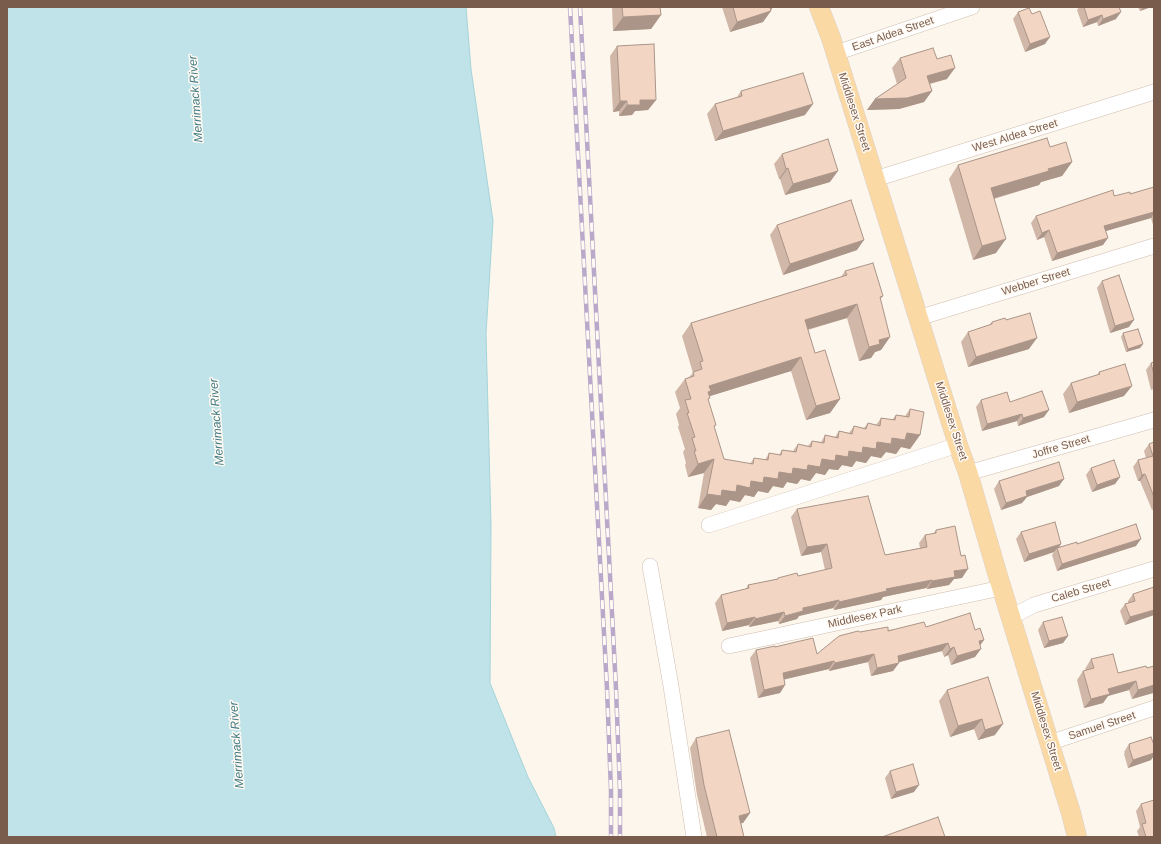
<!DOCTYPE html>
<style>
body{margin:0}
#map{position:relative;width:1161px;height:844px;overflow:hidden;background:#fdf6ec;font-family:Helvetica,sans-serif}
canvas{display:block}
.frame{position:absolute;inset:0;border:8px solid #7a5c4d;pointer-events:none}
</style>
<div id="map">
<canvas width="1161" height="844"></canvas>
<div class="frame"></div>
</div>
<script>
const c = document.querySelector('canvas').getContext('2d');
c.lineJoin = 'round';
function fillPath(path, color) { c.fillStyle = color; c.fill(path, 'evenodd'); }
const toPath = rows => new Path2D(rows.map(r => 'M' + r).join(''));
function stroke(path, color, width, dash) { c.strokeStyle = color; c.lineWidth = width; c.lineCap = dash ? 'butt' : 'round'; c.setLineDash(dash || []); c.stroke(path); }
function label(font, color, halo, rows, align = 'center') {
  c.font = font + ' Helvetica,sans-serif'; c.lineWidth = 3; c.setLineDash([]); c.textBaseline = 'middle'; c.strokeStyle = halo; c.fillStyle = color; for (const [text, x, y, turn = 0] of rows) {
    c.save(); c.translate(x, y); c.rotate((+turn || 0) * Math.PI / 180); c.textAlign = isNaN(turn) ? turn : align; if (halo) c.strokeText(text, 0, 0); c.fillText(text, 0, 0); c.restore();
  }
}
const water = toPath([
 [7,7,466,7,471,69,493,221,486,334,491,525,490,683,528,777,554,828,556,837,7,837,7,7]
]);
fillPath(water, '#bfe3e8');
stroke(water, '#a5d3da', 1);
const minor = toPath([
 [836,53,972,7],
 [875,179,1154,92],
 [918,318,1154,246],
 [968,473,1154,420],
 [709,525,958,445],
 [650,566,671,686,694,837],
 [1011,617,1034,605,1154,569],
 [729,646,1001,588],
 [1049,743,1154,708]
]);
const major = toPath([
 [819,7,831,38,958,445,968,473,998,576,1071,813,1077,837]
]);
stroke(minor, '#d1beb0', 16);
stroke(major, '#dad1cd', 20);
stroke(minor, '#fff', 15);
stroke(major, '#fbd9a5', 19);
const rail = toPath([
 [570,7,607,689,611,790,611,837],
 [580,7,616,689,620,790,620,837]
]);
stroke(rail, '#b9a8c9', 4.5);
stroke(rail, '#fffaf3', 3, [9]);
fillPath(toPath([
 [612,7,660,7,661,15,651,29,613,31],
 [722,7,773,7,763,22,730,32],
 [1079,7,1119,7,1116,19,1098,26,1097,22,1083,27,1077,10],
 [1138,7,1151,7,1140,11],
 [1018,12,1045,44,1025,52,1013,19],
 [617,46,656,100,648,110,635,111,632,115,619,116,619,111,613,112,610,56],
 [900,58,937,59,947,79,930,84,932,91,924,102,899,109,867,110,875,99,897,84,892,68],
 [741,91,805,115,715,141,707,114,715,104,737,97],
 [1050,147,1072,162,1062,176,1041,182,1039,185,994,199,996,253,973,260,949,179,958,165],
 [782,154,830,182,785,195,780,179,779,179,774,164],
 [1154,187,1154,225,1153,225,1151,218,1106,231,1103,245,1052,261,1044,237,1037,240,1031,223,1036,216,1114,196,1130,194],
 [777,225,857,250,783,275,770,235],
 [845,271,883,296,880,300,890,337,881,350,875,352,871,358,859,361,847,318,808,330,815,353,840,399,830,413,806,420,791,371,710,396,708,400,716,425,714,427,724,459,750,464,754,458,765,460,769,453,779,455,782,450,793,451,798,444,808,446,812,441,821,442,825,435,835,437,839,431,849,433,854,426,864,428,868,423,876,425,881,418,892,420,896,415,905,416,910,409,920,435,910,449,901,447,896,454,886,452,881,458,871,456,866,463,856,461,852,467,842,465,838,470,829,469,825,475,816,473,810,481,801,479,797,484,787,482,783,488,773,486,768,493,758,491,754,497,745,495,740,502,730,500,726,506,716,504,711,510,698,508,704,473,688,477,685,465,686,463,683,452,685,449,678,427,679,425,676,414,680,408,675,392,685,379,689,377,693,373,682,336,691,323,841,277],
 [1102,281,1129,327,1110,333,1097,288],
 [1006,320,1029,349,968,367,961,342,968,332,989,325,992,322],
 [1123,333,1143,344,1140,348,1126,352,1121,337],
 [1154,362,1154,389,1151,390,1146,370,1151,363],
 [1099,372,1124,396,1069,413,1063,394,1071,383,1097,375],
 [981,400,1044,417,1018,426,1017,421,982,431,976,407],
 [1154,442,1154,509,1152,510,1140,481,1138,481,1133,467,1138,460,1146,458,1144,451,1149,444],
 [1091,468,1120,477,1115,484,1092,492,1086,475],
 [999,481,1059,486,1027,497,1022,503,1001,510,994,489],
 [797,509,885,555,920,548,919,543,925,535,933,534,936,530,962,578,954,579,949,585,927,589,926,588,883,597,881,600,834,610,833,608,799,616,797,619,779,624,778,621,749,627,749,625,722,631,715,603,721,595,746,589,748,585,777,579,778,578,798,576,825,570,821,552,801,556,791,517],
 [1021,532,1059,547,1077,544,1136,546,1057,571,1052,555,1054,552,1024,562,1016,539],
 [1154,587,1154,615,1125,625,1120,611,1125,604,1128,603,1128,601,1133,594],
 [1043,622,1068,636,1063,643,1044,648,1038,630],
 [926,627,975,630,984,640,980,645,975,657,951,665,948,655,944,657,942,651,899,662,893,671,871,676,868,662,829,671,829,669,784,679,785,685,780,693,758,698,750,658,756,650,775,647,817,654,860,632],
 [1091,659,1118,673,1147,668,1154,666,1154,698,1153,693,1132,699,1129,690,1108,696,1103,703,1084,708,1077,680,1083,671,1086,670,1085,669],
 [988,677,995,735,978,740,974,729,950,737,939,701,947,690],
 [696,738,750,813,743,823,741,823,744,837,707,837,697,795,690,748],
 [1129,744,1151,760,1128,768,1124,754,1125,753,1124,752],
 [890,771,914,792,891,799,885,778],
 [1141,804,1154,837,1139,837,1137,831,1140,827,1136,811]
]), '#d1b7a8');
fillPath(toPath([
 [769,7,773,7,770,11,771,11,763,22,730,32,737,22],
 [1143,7,1151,7,1140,11],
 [1121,12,1116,19,1098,26,1103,19],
 [661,15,651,29,613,31,623,17],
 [1102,15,1097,22,1083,27,1088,20],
 [1050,37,1045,44,1025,52,1030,44],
 [955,68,947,79,920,86,927,76],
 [932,91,924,102,899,109,867,110,875,99],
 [640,100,656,100,648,110,635,111,632,115,619,116,627,105],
 [620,101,627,101,619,111,613,112],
 [813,104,805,115,715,141,723,131],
 [1072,162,1062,176,1041,182,1039,185,981,202,991,188,1048,169],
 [788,168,780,179,779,179,786,169],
 [838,171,830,182,785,195,793,184],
 [1154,212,1154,213,1151,218,1099,233,1104,226],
 [1049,230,1044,237,1037,240,1042,233],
 [1108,238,1103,245,1052,261,1057,253],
 [1006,239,996,253,973,260,982,246],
 [864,240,857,250,783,275,790,264],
 [857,304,847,318,795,333,805,320],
 [1134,320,1129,327,1110,333,1115,326],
 [890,337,881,350,875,352,871,358,859,361,869,347,879,340],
 [1037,338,1029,349,968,367,976,357],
 [1143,344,1140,348,1126,352,1128,349],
 [801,357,791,371,707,397,709,386],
 [1132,386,1124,396,1069,413,1077,402],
 [840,399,830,413,806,420,816,406],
 [1049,410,1044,417,1018,426,1023,418],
 [1022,414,1017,421,982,431,987,424],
 [907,433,920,435,910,449,901,447,896,454,886,452,881,458,871,456,866,463,856,461,852,467,842,465,838,470,829,469,825,475,816,473,810,481,801,479,797,484,787,482,783,488,773,486,768,493,758,491,754,497,745,495,740,502,730,500,726,506,716,504,711,510,698,508,707,494,737,485,779,472,808,465,822,459,892,438],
 [714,459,704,473,688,477,698,464],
 [1145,474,1140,481,1138,481,1142,475],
 [1120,477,1115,484,1092,492,1097,485],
 [1064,479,1059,486,1027,497,1022,503,1001,510,1006,503,1026,491],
 [1141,539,1136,546,1057,571,1062,564],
 [827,544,821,552,801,556,807,547],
 [1061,544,1058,549,1057,548,1054,552,1024,562,1029,554],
 [968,569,962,578,954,579,949,585,927,589,932,581,954,571],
 [932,580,926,588,883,597,881,600,834,610,839,602,886,589],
 [839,600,833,608,799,616,797,619,779,624,785,616,803,608],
 [1154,610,1154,615,1125,625,1130,617],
 [784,612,778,621,749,627,755,619],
 [755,617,749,625,722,631,727,623],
 [1068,636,1063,643,1044,648,1049,641],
 [984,640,978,648,979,641],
 [948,643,942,651,892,664,898,656],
 [954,647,948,655,944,657,950,649],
 [981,649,975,657,951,665,957,656],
 [874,654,868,662,829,671,835,663],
 [834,661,829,669,778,681,783,673],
 [899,663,893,671,871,676,877,668],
 [1136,681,1129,690,1108,696,1103,703,1084,708,1091,699,1108,689],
 [785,685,780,693,758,698,764,690],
 [1154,685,1154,691,1153,693,1132,699,1138,690],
 [982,719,974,729,950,737,958,726],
 [1003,724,995,735,978,740,985,730],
 [1154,753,1154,756,1151,760,1128,768,1133,760],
 [919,785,914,792,891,799,896,792],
 [750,813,743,823,733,825,739,816]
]), '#aa9588');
const building = toPath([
 [622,7,660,7,661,15,623,17,622,7],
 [733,7,770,7,771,11,737,22,733,7],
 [1084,7,1119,7,1121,12,1103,19,1102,15,1088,20,1084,7],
 [1029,8,1032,14,1040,11,1050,37,1030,44,1018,12,1029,8],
 [654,44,656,100,640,100,640,105,627,105,627,101,620,101,617,46,654,44],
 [933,48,937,59,951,55,955,68,927,76,932,91,907,98,875,99,906,78,900,58,933,48],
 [803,73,813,104,723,131,715,104,742,96,741,91,803,73],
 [1047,138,1050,147,1066,142,1072,162,1048,169,1049,171,991,188,1006,239,982,246,958,165,1047,138],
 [828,139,838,171,793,184,788,168,786,169,782,154,828,139],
 [1154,187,1154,212,1104,226,1108,238,1057,253,1049,230,1042,233,1036,216,1113,190,1114,196,1130,192,1130,194,1154,187],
 [851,200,864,240,790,264,777,225,851,200],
 [873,263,883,296,880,297,890,337,879,340,880,344,869,347,857,304,805,320,815,353,825,350,840,399,816,406,801,357,709,386,711,391,708,392,710,398,708,399,716,425,714,426,724,459,753,464,754,458,768,460,769,453,781,455,782,450,796,452,798,444,811,447,812,441,824,443,825,435,838,438,839,431,852,434,854,426,866,429,868,423,880,426,881,418,895,420,896,415,909,417,910,409,924,412,920,435,907,433,905,440,892,438,891,444,877,442,876,449,863,447,862,453,849,451,848,457,836,455,835,461,822,459,820,467,808,465,807,470,793,468,792,474,779,472,778,479,764,477,763,483,751,481,750,488,737,485,736,492,722,490,721,496,707,494,714,459,698,464,694,451,696,451,692,438,695,437,687,413,689,413,685,400,691,399,685,379,694,376,693,372,702,369,700,362,703,361,691,323,847,275,845,271,873,263],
 [1119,275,1134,320,1115,326,1102,281,1119,275],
 [1030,313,1037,338,976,357,968,332,992,324,992,322,1005,318,1006,320,1030,313],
 [1138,329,1143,344,1128,349,1123,333,1138,329],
 [1154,362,1154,375,1151,363,1154,362],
 [1125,364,1132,386,1077,402,1071,383,1100,374,1099,372,1125,364],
 [1042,391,1049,410,1023,418,1022,414,987,424,981,400,1007,392,1010,402,1042,391],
 [1154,442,1154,497,1145,474,1142,475,1138,460,1153,456,1149,444,1154,442],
 [1114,460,1120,477,1097,485,1091,468,1114,460],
 [1059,462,1064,479,1026,491,1027,496,1006,503,999,481,1059,462],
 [868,496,885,555,927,547,925,535,936,533,936,530,955,526,961,556,965,555,968,569,954,571,955,577,932,581,932,580,886,589,887,591,839,602,839,600,803,608,803,611,785,616,784,612,755,619,755,617,727,623,721,595,749,588,748,585,778,579,778,578,797,573,798,576,832,568,827,544,807,547,797,509,868,496],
 [1055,522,1061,544,1029,554,1021,532,1055,522],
 [1136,524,1141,539,1062,564,1057,548,1077,542,1077,544,1136,524],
 [1154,587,1154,610,1130,617,1125,604,1135,601,1133,594,1154,587],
 [970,613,975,630,980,628,984,640,979,641,981,649,957,656,954,647,950,649,948,643,898,656,899,663,877,668,874,654,835,663,834,661,783,673,785,685,764,690,756,650,775,646,775,647,813,638,817,654,839,636,858,631,860,632,888,627,888,631,924,622,926,627,970,613],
 [1062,617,1068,636,1049,641,1043,622,1062,617],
 [1113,654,1118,673,1146,666,1147,668,1154,666,1154,685,1138,690,1136,681,1108,689,1110,694,1091,699,1083,671,1094,668,1091,659,1113,654],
 [988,677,1003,724,985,730,982,719,958,726,947,690,988,677],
 [729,730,750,813,739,816,744,837,717,837,704,785,696,738,729,730],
 [1151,737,1154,745,1154,753,1133,760,1129,747,1130,747,1129,744,1151,737],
 [913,764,919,785,896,792,890,771,913,764],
 [1154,800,1154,837,1146,837,1142,824,1146,823,1141,804,1154,800],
 [938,817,945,837,882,837,938,817]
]);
fillPath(building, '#f3d5c3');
stroke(building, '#aa9588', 1);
label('11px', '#7a5c4d', '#fffaf3', [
 ["East Aldea Street",893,34,-19],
 ["Middlesex Street",854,112,72],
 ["West Aldea Street",1015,136,-17],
 ["Webber Street",1036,282,-17],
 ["Middlesex Street",951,421,72],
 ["Joffre Street",1061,447,-16],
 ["Caleb Street",1081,591,-16],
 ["Middlesex Park",865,617,-12],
 ["Samuel Street",1102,726,-18],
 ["Middlesex Street",1046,731,73]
]);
label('italic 12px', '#437c86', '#fffaf3', [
 ["Merrimack River",196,99,-94],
 ["Merrimack River",217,422,-94],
 ["Merrimack River",237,745,-94]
]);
</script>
